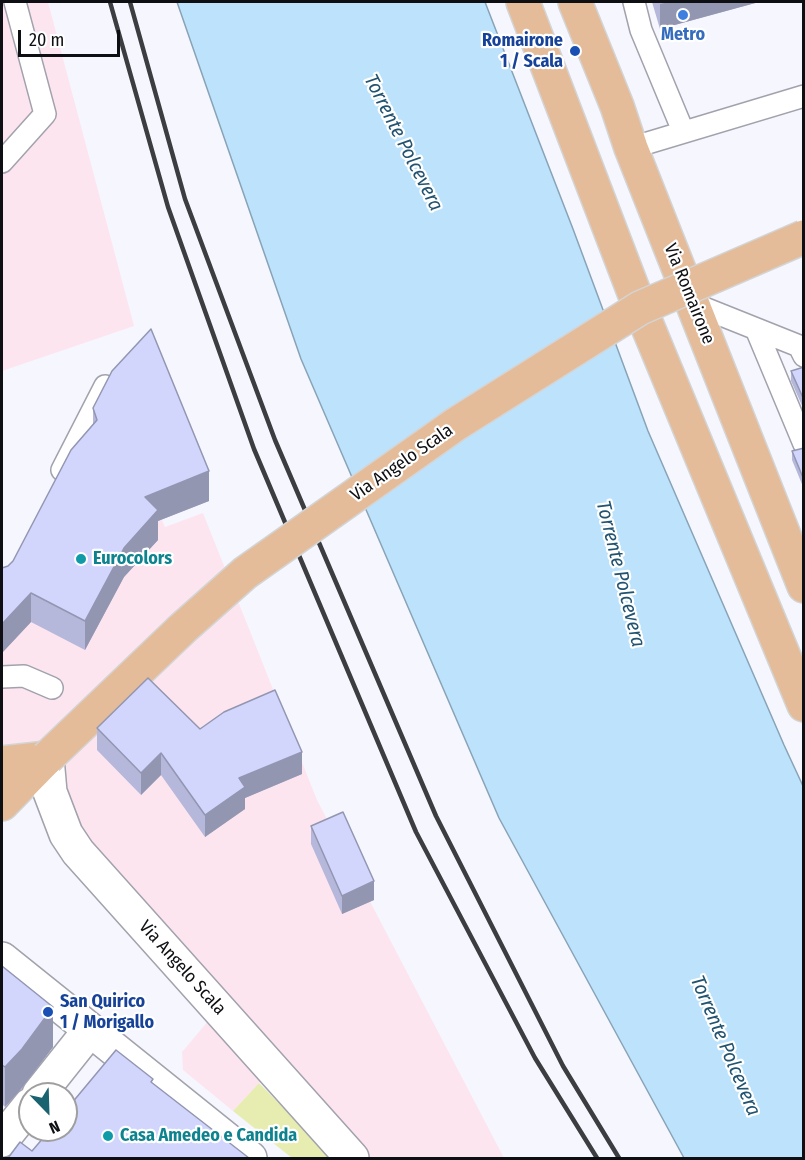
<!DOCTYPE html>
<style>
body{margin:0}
#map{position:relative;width:805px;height:1160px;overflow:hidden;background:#f5f6fe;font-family:"Fira Sans Condensed",sans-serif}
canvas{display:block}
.frame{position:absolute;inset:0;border:3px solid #0e0f12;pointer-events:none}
.north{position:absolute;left:18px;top:1082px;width:60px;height:60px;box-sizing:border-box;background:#fff;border:2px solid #9f9fa0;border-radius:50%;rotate:157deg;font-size:16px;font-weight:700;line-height:24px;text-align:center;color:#0e0f12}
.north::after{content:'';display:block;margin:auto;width:21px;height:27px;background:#196370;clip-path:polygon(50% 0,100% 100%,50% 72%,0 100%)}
.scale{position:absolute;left:18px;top:30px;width:102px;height:27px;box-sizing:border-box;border:3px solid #0e0f12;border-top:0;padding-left:8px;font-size:18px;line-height:21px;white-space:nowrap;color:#0e0f12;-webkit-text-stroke:4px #fff;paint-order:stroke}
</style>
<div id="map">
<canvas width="805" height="1160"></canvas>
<div class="frame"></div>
<div class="north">N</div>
<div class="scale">20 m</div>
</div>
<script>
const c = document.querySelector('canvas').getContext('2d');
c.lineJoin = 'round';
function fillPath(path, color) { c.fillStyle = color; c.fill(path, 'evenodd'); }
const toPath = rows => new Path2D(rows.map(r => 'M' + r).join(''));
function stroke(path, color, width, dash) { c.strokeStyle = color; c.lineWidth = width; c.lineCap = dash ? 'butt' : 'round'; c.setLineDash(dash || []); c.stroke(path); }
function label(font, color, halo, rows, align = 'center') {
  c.font = font + ' "Fira Sans Condensed",sans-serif'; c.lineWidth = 4.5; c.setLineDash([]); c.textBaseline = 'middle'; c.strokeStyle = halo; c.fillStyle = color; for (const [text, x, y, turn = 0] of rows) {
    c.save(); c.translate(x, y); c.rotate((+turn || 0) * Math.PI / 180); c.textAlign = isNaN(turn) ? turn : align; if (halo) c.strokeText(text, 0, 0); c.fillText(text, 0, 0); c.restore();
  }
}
fillPath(toPath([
 [2,2,48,2,134,326,2,371],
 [130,449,165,527,203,513,317,800,504,1158,371,1158,276,1065,233,1111,183,1070,182,1052,220,1007,47,819,2,745,2,587]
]), '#fde5f0');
fillPath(toPath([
 [259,1083,333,1158,292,1158,233,1111]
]), '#e7edb1');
const water = toPath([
 [177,2,485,2,573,229,648,431,784,745,803,786,803,1158,684,1158,499,818,301,359,177,2]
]);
fillPath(water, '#bce2fc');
stroke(water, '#88a3b6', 1.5);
const service = toPath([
 [634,2,641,30,683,131],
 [631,148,804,96],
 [2,162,45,114,15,2],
 [694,304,799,346,804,356],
 [756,329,804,444],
 [62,470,105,386],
 [2,677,24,676,52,688]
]);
const minor = toPath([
 [39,1094,90,1030],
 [2,1140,30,1105]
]);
const secondary = toPath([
 [47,758,50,792,66,834,78,852,352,1158],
 [2,959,250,1158]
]);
const primary = toPath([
 [523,2,640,308,804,705],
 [575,2,617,106,631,148,804,586],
 [2,763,47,758],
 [2,804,47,758]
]);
stroke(service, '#a1a2ac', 24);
stroke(minor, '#a1a2ac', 36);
stroke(secondary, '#a1a2ac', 36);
stroke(primary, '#d4d4d4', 36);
stroke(service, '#fff', 21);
stroke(minor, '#fff', 33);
stroke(secondary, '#fff', 33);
stroke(primary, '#e4bc9a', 33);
stroke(toPath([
 [110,2,168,207,254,449,416,832,535,1058,597,1158],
 [130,2,185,199,275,440,436,816,563,1066,619,1158]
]), '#3c3d41', 4.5);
const primaryBridge = toPath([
 [47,758,183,628,245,573,456,424,640,308,804,237]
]);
stroke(primaryBridge, '#d4d4d4', 36, []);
stroke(primaryBridge, '#e4bc9a', 33);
fillPath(toPath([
 [652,2,759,2,660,29],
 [804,367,804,410,791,381,791,371],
 [93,408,209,501,158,521,158,540,124,577,85,650,31,622,2,653,2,568,8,566,13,561,93,425],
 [804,448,804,489,792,460,792,451],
 [97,728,200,729,302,774,245,798,245,809,205,837,161,775,141,795,97,750],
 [311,826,374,900,342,914,311,844],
 [2,966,53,1047,22,1088,5,1107,2,1104]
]), '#b5b8da');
fillPath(toPath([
 [669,2,759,2,660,29,660,4],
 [209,471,209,501,158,521,158,540,124,577,85,650,85,621,145,497],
 [31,593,31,622,2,653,2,624],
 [302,752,302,774,245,798,245,809,205,837,205,815,239,778],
 [161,753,161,775,141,795,141,773],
 [374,881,374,900,342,914,342,896],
 [53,1007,53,1047,22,1088,5,1107,5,1067]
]), '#9396b1');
const building = toPath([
 [151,329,209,471,145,497,158,510,124,548,85,621,31,593,2,624,2,568,8,566,13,561,71,450,97,420,93,408,112,371,151,329],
 [804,367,804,400,791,371,804,367],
 [804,448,804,480,792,451,804,448],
 [148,678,200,729,224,712,275,690,302,752,239,778,245,787,205,815,161,753,141,773,97,728,148,678],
 [343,812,374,881,342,896,311,826,343,812],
 [2,966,53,1007,22,1049,5,1067,2,1065,2,966],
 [116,1050,153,1079,151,1082,249,1158,8,1158,20,1142,32,1151,50,1130,66,1130,66,1110,116,1050]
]);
fillPath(building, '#d2d6fd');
stroke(building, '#9396b1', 1.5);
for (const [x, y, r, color] of [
 [683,15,6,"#3f7fe0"],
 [575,51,6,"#1a4fb4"],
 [81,559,6,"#0f9aa8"],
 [48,1012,6,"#1a4fb4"],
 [108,1136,6,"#0f9aa8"]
]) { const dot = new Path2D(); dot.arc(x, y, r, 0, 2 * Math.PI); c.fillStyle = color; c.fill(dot); stroke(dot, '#fff', 2); }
label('bold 18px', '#366cbe', '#fff', [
 ["Metro",683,35]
]);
label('bold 18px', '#164399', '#fff', [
 ["Romairone",563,41],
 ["1 / Scala",563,62],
 ["San Quirico",60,1002,"left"],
 ["1 / Morigallo",60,1023,"left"]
], 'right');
label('18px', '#0e0f12', '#fff', [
 ["Via Romairone",689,294,68],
 ["Via Angelo Scala",402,463,-35],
 ["Via Angelo Scala",182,968,48]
]);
label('bold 18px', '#0d838f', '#fff', [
 ["Eurocolors",93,559],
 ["Casa Amedeo e Candida",120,1136]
], 'left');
label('italic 20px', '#225370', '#fff', [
 ["Torrente Polcevera",403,143,63],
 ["Torrente Polcevera",620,574,76],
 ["Torrente Polcevera",725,1046,67]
]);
</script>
